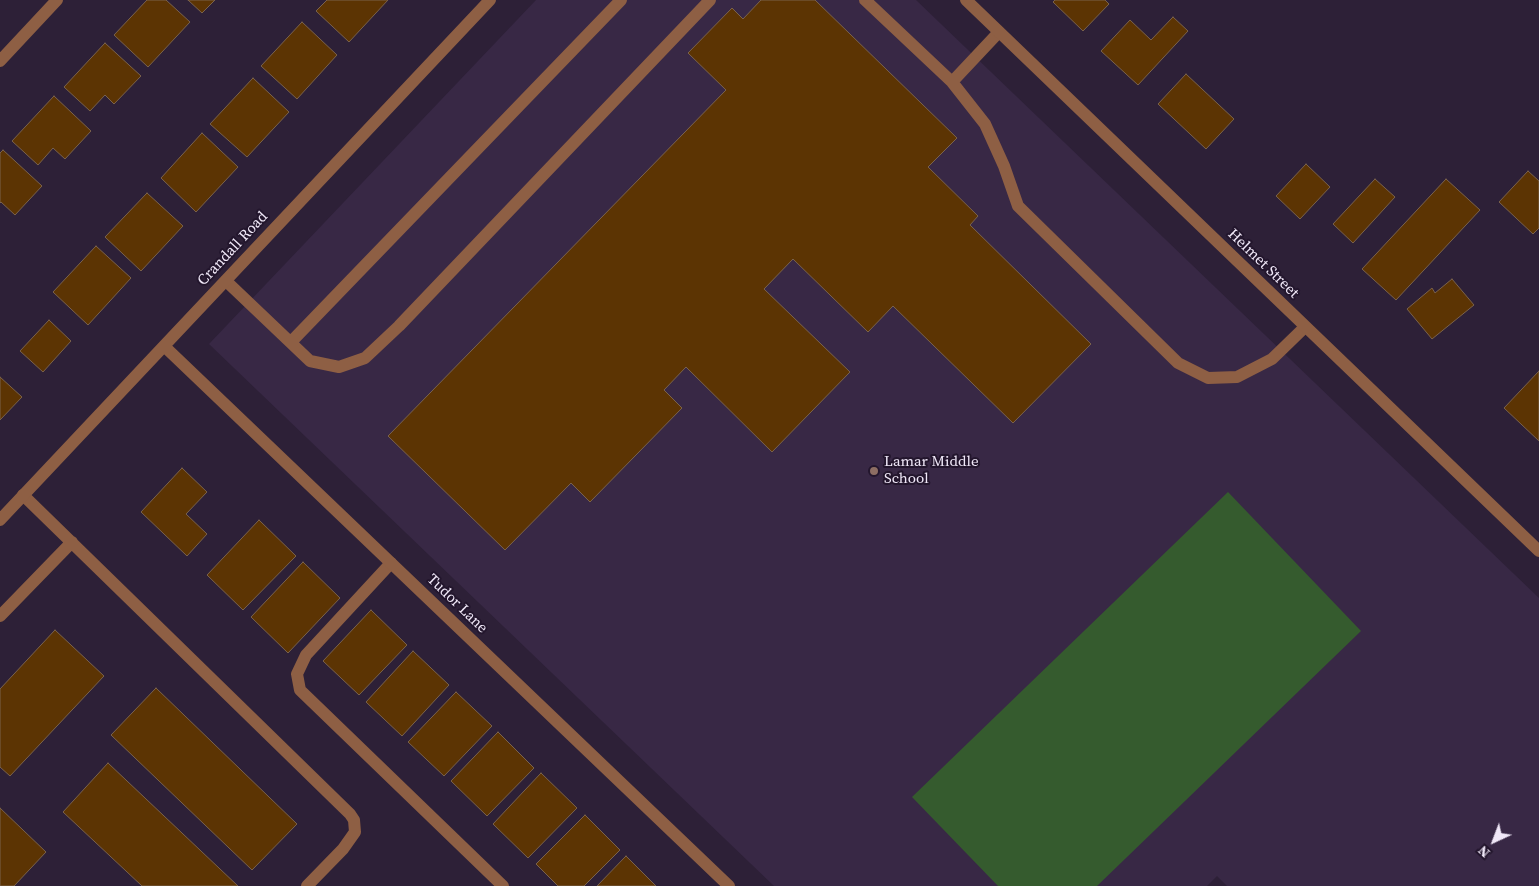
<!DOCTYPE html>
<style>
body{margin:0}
#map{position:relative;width:1539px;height:886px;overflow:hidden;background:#2d2037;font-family:"Source Serif 4",serif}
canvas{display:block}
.north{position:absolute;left:1469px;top:816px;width:50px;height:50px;-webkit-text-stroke:4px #23162d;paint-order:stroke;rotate:223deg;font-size:14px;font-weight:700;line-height:20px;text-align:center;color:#f0e8f8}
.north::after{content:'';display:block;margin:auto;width:18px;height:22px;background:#f0e8f8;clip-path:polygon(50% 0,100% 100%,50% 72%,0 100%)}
</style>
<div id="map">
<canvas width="1539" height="886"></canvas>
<div class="north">N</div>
</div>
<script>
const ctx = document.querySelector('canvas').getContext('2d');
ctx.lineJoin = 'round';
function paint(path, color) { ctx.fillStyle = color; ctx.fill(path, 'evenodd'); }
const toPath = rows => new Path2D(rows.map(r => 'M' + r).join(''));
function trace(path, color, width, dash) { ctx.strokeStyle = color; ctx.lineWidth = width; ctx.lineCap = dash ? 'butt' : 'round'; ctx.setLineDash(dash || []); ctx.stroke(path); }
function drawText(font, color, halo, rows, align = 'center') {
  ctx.font = font + ' "Source Serif 4",serif'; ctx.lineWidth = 4; ctx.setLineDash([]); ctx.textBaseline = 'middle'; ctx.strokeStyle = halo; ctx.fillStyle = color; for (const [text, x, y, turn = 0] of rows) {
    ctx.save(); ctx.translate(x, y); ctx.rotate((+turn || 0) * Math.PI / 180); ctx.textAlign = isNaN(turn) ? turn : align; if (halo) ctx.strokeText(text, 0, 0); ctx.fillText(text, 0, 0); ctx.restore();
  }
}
paint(toPath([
 [536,0,916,0,1539,598,1539,886,1227,886,1217,876,1207,886,774,886,209,344]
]), '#382845');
paint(toPath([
 [1228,492,1361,631,1097,886,998,886,912,797]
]), '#355b2e');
const building = toPath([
 [147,0,166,0,190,22,148,67,114,35,147,0],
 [188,0,215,0,202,13,188,0],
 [327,0,388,0,349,42,316,11,327,0],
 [761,0,815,0,957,138,928,167,978,216,970,225,1091,344,1013,423,893,306,868,332,793,259,764,289,850,372,772,452,686,367,664,390,682,408,590,502,571,483,505,550,388,436,726,90,688,53,732,8,743,19,761,0],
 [1055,0,1105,0,1109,4,1083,31,1053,2,1055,0],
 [1173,17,1188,31,1138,85,1101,51,1130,20,1151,40,1173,17],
 [302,22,337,55,297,99,261,66,302,22],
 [105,43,141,76,114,104,105,95,90,111,64,87,105,43],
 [1186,74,1234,119,1206,149,1158,104,1186,74],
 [253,78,289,112,247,157,210,124,253,78],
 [54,96,91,131,65,159,53,148,38,165,12,141,54,96],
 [202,133,238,167,196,212,161,178,202,133],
 [3,150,42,186,15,215,1,202,0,203,0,153,3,150],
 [1306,164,1330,187,1300,219,1276,196,1306,164],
 [1528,171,1539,181,1539,228,1533,234,1499,202,1528,171],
 [1375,179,1395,197,1353,243,1333,224,1375,179],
 [1446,179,1480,210,1396,300,1362,269,1446,179],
 [147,193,183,226,141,271,105,237,147,193],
 [96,246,131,278,88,325,53,292,96,246],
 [1452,279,1474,305,1432,339,1407,309,1432,288,1435,293,1452,279],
 [49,320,71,341,43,372,20,351,49,320],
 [1539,371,1539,441,1504,408,1539,371],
 [0,377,22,397,0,420,0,377],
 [182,468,207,492,186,514,207,534,187,556,141,512,182,468],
 [259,520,296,556,243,610,207,575,259,520],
 [303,562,340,598,288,653,251,617,303,562],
 [371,610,407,645,359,695,323,661,371,610],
 [55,630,104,676,10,776,0,767,0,689,55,630],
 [413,651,449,685,402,736,366,702,413,651],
 [156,688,297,824,252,870,111,735,156,688],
 [456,692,492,726,444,776,408,742,456,692],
 [498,732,534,768,487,816,451,781,498,732],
 [108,763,238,886,142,886,63,812,108,763],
 [541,773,577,808,528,858,493,824,541,773],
 [0,808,46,852,14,886,0,886,0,808],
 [585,815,620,850,584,886,558,886,536,864,585,815],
 [626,856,656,886,597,886,626,856]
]);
paint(building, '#5c3403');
trace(building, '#7a624c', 1);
trace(toPath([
 [865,0,952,82,985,124,1004,166,1018,206,1178,363,1208,378,1237,377,1272,359,1305,327],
 [952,82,999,32],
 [226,281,310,361,339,367,365,358,399,326,710,0],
 [291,342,621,0],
 [23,495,350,814,354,820,355,832,343,849,307,886],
 [391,563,306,655,297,674,300,690,503,886],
 [0,616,72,542]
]), '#8e5f44', 12);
trace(toPath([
 [966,0,1539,551],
 [0,61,57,0],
 [164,346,729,886],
 [0,520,490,0]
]), '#8e5f44', 12);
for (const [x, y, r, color] of [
 [874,471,5,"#8d6e63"]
]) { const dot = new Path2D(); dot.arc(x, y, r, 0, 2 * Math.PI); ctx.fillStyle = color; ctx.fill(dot); trace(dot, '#23162d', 2); }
drawText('15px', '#f0e8f8', '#23162d', [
 ["Crandall Road",233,249,-47],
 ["Helmet Street",1263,264,44],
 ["Tudor Lane",457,604,44]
]);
drawText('15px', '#f0e8f8', '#23162d', [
 ["Lamar Middle",884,462],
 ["School",884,479]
], 'left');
</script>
